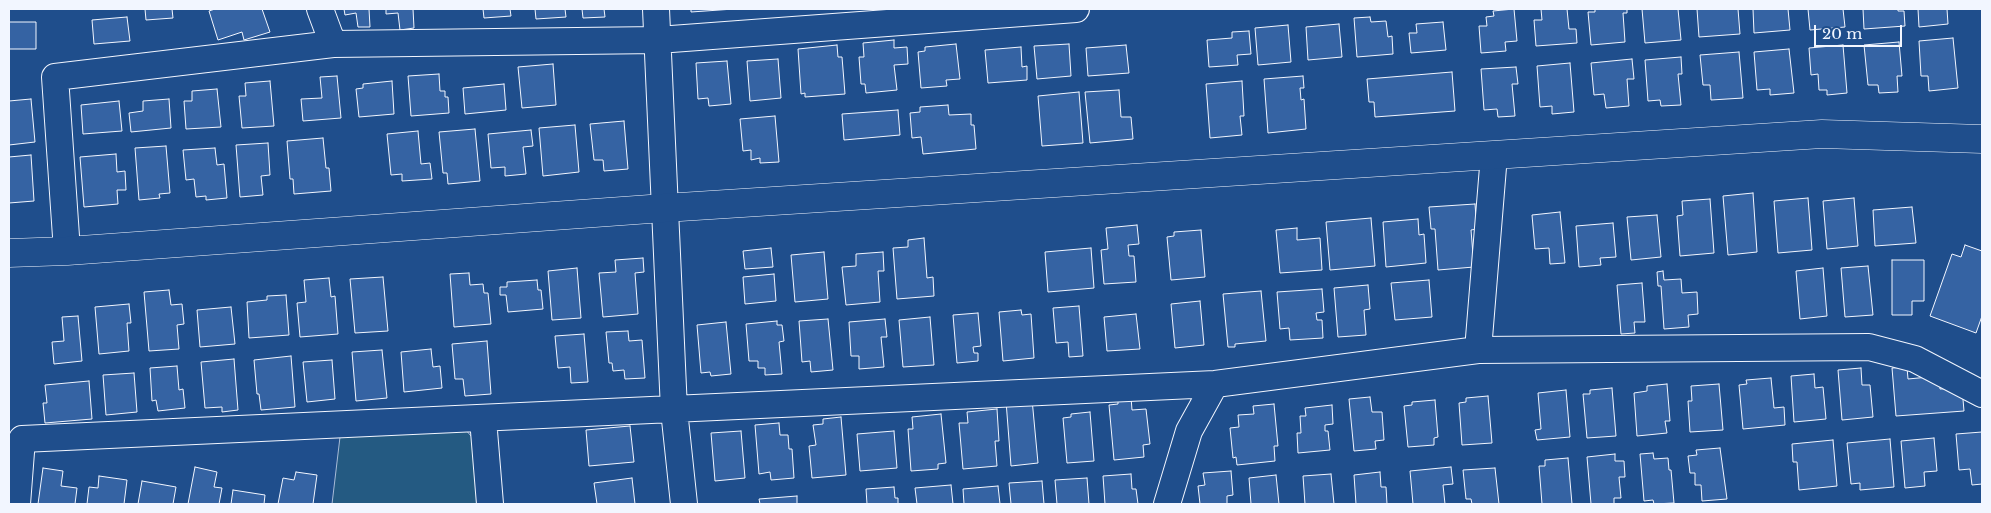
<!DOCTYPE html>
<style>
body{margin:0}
#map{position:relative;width:1991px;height:513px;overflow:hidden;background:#1f4e8c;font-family:"Libre Baskerville",serif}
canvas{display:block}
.frame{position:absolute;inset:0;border:10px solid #f2f6ff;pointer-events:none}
.scale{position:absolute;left:1814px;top:25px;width:88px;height:22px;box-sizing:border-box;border:2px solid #f2f6ff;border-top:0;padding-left:6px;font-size:15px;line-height:18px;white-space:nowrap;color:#f2f6ff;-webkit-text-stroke:4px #1f4e8c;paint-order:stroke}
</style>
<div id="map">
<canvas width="1991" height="513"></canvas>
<div class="frame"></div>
<div class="scale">20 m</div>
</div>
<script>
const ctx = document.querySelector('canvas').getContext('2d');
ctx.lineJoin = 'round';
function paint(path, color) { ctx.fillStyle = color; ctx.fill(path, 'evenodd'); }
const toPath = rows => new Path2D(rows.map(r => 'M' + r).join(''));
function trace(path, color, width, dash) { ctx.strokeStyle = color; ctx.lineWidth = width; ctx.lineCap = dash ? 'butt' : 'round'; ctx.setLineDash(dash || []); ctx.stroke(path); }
const green = toPath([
 [464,428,479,445,483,504,332,504,340,437,464,428]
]);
paint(green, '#245a82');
trace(green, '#a8bbd7', 1);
const building = toPath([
 [145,9,172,9,173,18,146,20,145,9],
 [215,9,262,9,270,32,244,40,242,32,218,40,209,11,215,9],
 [344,9,369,9,370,27,358,27,356,13,345,15,344,9],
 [386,9,413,9,414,28,400,30,398,13,386,14,386,9],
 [483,9,510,9,511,16,484,18,483,9],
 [535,9,565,9,566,17,536,19,535,9],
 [582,9,604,9,605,17,583,18,582,9],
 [691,9,734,9,691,12,691,9],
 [1514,9,1517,41,1505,42,1506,51,1481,53,1479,26,1487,26,1486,17,1494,16,1493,11,1514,9],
 [1541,9,1567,9,1569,29,1576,29,1577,43,1536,46,1534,20,1542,20,1541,9],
 [1595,9,1627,9,1627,13,1623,13,1625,42,1591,45,1588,12,1595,12,1595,9],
 [1642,9,1678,9,1681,40,1645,43,1642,9],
 [1697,9,1738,9,1740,34,1699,37,1697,9],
 [1753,9,1788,9,1790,30,1754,33,1753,9],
 [1808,9,1843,9,1845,27,1810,30,1808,9],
 [1863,9,1898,9,1898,11,1904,11,1905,26,1864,29,1863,9],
 [1918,9,1947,9,1948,24,1919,27,1918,9],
 [127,17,130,41,94,44,92,20,127,17],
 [1370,17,1371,22,1386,21,1388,37,1392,36,1393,54,1357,57,1354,18,1370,17],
 [9,22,36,22,36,49,9,49,9,22],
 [1443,22,1446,50,1411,53,1409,33,1417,33,1416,24,1443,22],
 [1339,24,1342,57,1308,60,1306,27,1339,24],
 [1288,25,1291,62,1258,65,1255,28,1288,25],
 [1249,31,1251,54,1237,55,1238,65,1209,67,1207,40,1232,38,1232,32,1249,31],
 [1953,38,1958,88,1929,91,1928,76,1921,76,1919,41,1953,38],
 [894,40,894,48,907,47,908,64,894,65,897,90,866,93,865,84,861,84,859,57,864,57,863,43,894,40],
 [1899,42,1902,76,1897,76,1898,92,1879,93,1878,85,1868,85,1864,45,1899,42],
 [956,44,960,79,946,80,947,86,921,88,918,52,925,51,925,47,956,44],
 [1069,44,1071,76,1037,79,1034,46,1069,44],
 [837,45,838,57,842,57,845,94,805,97,805,93,801,94,798,49,837,45],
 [1126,45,1129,73,1088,76,1086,48,1126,45],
 [1843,45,1847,93,1827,95,1827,90,1819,90,1818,74,1811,75,1809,48,1843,45],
 [1021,47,1022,67,1027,66,1027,80,988,83,985,50,1021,47],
 [1789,49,1794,93,1770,95,1770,89,1757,90,1754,52,1789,49],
 [1739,52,1743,98,1711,100,1710,85,1703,85,1700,55,1739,52],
 [1681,57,1682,74,1678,74,1681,105,1661,106,1660,100,1648,101,1645,60,1681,57],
 [778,59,781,98,750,101,747,61,778,59],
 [1632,59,1634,79,1627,79,1629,106,1606,108,1604,94,1594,95,1591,63,1632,59],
 [727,61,731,104,709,106,708,98,698,99,696,63,727,61],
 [1570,63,1574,112,1552,114,1552,106,1540,107,1537,66,1570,63],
 [553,64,556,105,522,108,518,67,553,64],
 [1516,67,1518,84,1512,84,1515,116,1498,117,1497,109,1484,110,1481,69,1516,67],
 [1452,72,1455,111,1375,117,1374,102,1369,102,1367,79,1452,72],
 [439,74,440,91,445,91,445,97,448,97,449,113,411,116,408,76,439,74],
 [337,76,341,118,303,121,301,99,322,98,320,77,337,76],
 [1303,76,1304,88,1300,88,1301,100,1304,99,1306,129,1268,133,1264,79,1303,76],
 [270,81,274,126,242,128,239,96,246,96,245,83,270,81],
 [392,81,394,114,359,117,356,89,363,88,363,84,392,81],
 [1242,81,1244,116,1240,116,1242,135,1210,138,1206,84,1242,81],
 [504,84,506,110,465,114,463,88,504,84],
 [217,89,221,127,186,129,184,101,192,101,192,91,217,89],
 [1119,90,1121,117,1131,117,1133,139,1090,143,1085,92,1119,90],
 [1079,92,1083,143,1042,146,1038,96,1079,92],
 [31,99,35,142,9,145,9,101,31,99],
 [169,99,171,128,131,132,129,113,143,111,143,101,169,99],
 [119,101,122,131,83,134,81,105,119,101],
 [948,105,949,115,971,114,971,125,974,125,976,149,923,154,921,137,912,138,910,113,920,112,920,107,948,105],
 [898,110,900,135,844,140,842,114,898,110],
 [775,116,779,162,760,163,760,158,751,160,751,150,743,151,740,119,775,116],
 [624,121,628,169,604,171,603,160,594,160,590,124,624,121],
 [575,125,579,172,543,176,539,128,575,125],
 [475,129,480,181,448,184,447,173,443,173,439,132,475,129],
 [531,130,533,146,523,147,526,174,505,176,505,167,491,168,488,134,531,130],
 [418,131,421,164,430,163,432,179,402,181,402,174,391,175,387,134,418,131],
 [323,138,326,168,329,168,331,191,294,194,293,179,290,179,287,141,323,138],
 [268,143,270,175,261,176,263,195,240,197,236,145,268,143],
 [166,146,170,193,159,194,160,198,139,200,135,148,166,146],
 [215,148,217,165,224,164,227,198,206,200,206,196,196,197,194,179,186,180,183,150,215,148],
 [116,154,117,172,125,171,126,190,117,190,118,204,84,207,80,157,116,154],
 [31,155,34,201,9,203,9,157,31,155],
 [1753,193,1757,252,1728,255,1723,196,1753,193],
 [1808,198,1812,250,1778,253,1774,201,1808,198],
 [1854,198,1858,246,1827,249,1823,201,1854,198],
 [1710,199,1714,253,1680,256,1677,216,1683,215,1682,201,1710,199],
 [1475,204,1477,229,1471,230,1474,267,1438,270,1435,229,1431,229,1429,207,1475,204],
 [1912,207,1916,243,1875,246,1873,210,1912,207],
 [1560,212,1565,263,1550,264,1549,248,1535,249,1532,215,1560,212],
 [1657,215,1661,257,1631,260,1627,217,1657,215],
 [1371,218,1375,266,1330,270,1326,222,1371,218],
 [1418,219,1419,235,1424,234,1426,263,1386,267,1383,222,1418,219],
 [1613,223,1616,257,1600,258,1601,265,1579,267,1576,226,1613,223],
 [1137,225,1139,244,1128,245,1129,256,1134,256,1136,282,1104,284,1101,250,1108,249,1106,228,1137,225],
 [1297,228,1297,240,1320,238,1322,270,1280,273,1276,230,1297,228],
 [1201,230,1205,277,1171,280,1167,237,1174,236,1174,232,1201,230],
 [924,238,927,278,933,277,934,296,897,299,893,248,908,247,908,240,924,238],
 [1965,245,1982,251,1982,316,1976,333,1930,316,1952,254,1961,257,1965,245],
 [771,248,773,267,745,269,743,251,771,248],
 [1091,248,1094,288,1048,292,1045,252,1091,248],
 [824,252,828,299,795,302,791,255,824,252],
 [883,252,884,271,878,271,880,302,846,305,842,267,856,266,856,254,883,252],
 [643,258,644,272,635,273,638,314,603,317,599,273,616,272,615,260,643,258],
 [1892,260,1924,260,1924,301,1912,301,1912,315,1892,315,1892,260],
 [1868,266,1873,315,1845,317,1841,268,1868,266],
 [577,268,581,318,552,320,548,271,577,268],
 [1823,268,1827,316,1800,319,1796,271,1823,268],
 [1663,271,1664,280,1681,279,1682,293,1697,292,1698,314,1688,315,1689,327,1664,329,1661,286,1658,286,1657,272,1663,271],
 [469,273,470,285,483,284,484,293,488,293,491,324,454,327,450,274,469,273],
 [774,274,776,301,745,304,743,277,774,274],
 [383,277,388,331,355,333,350,279,383,277],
 [329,278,331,297,335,296,338,334,300,337,297,303,306,302,304,280,329,278],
 [537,280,538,290,541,290,543,309,508,312,506,295,500,295,500,287,507,287,507,282,537,280],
 [1429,280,1432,317,1395,320,1391,283,1429,280],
 [1642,283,1645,322,1634,322,1635,333,1621,334,1617,285,1642,283],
 [1368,285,1370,309,1364,310,1366,335,1338,337,1334,288,1368,285],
 [1322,289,1324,312,1316,313,1317,320,1322,320,1323,338,1290,340,1289,328,1280,329,1277,292,1322,289],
 [169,290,171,305,182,304,184,324,177,325,179,349,149,351,144,292,169,290],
 [1261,291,1266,341,1235,344,1235,347,1228,347,1223,294,1261,291],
 [286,295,289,335,249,338,247,302,267,300,267,296,286,295],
 [1200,301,1204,345,1175,348,1171,304,1200,301],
 [129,304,131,323,127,323,129,351,99,354,95,307,129,304],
 [1079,306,1083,356,1069,357,1068,342,1056,343,1053,308,1079,306],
 [231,307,235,344,200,347,197,310,231,307],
 [1021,310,1022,315,1031,314,1034,358,1003,361,999,312,1021,310],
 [978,313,981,346,973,347,974,353,978,353,978,361,957,363,953,315,978,313],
 [1136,314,1140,349,1107,351,1104,317,1136,314],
 [78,316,82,361,54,364,52,342,64,341,62,317,78,316],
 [930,317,934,365,903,367,899,320,930,317],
 [828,319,833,370,811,372,810,361,802,362,799,321,828,319],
 [885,319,887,337,881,337,884,367,859,369,859,356,851,356,849,322,885,319],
 [777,321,777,325,782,325,784,341,779,342,782,374,765,375,765,368,758,368,758,361,749,361,746,324,777,321],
 [726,322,731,374,711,376,710,372,701,373,697,325,726,322],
 [628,331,629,341,642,340,645,378,625,379,624,370,613,371,612,363,609,363,606,332,628,331],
 [584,334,588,382,571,383,570,367,558,368,555,336,584,334],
 [487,341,491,394,465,396,463,379,455,379,452,344,487,341],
 [431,349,433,367,440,366,442,388,404,392,401,352,431,349],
 [382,350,387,398,356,401,352,352,382,350],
 [291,356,295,407,261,410,259,394,257,394,254,360,291,356],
 [234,359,238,410,222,412,222,407,205,408,201,362,234,359],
 [332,360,335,399,307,402,303,362,332,360],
 [177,366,179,390,183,389,185,408,158,411,156,400,152,401,150,368,177,366],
 [1907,367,1908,379,1939,376,1940,389,1962,388,1964,411,1896,416,1892,368,1907,367],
 [1861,368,1862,385,1870,385,1873,417,1842,420,1838,370,1861,368],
 [134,373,137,412,106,415,103,375,134,373],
 [1814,374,1815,388,1823,387,1826,419,1794,422,1791,376,1814,374],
 [1771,378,1774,408,1784,407,1785,425,1743,429,1739,385,1747,384,1746,380,1771,378],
 [89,381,92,419,45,423,43,403,47,403,45,385,89,381],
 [1667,384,1670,421,1665,421,1667,433,1637,436,1634,393,1647,391,1647,386,1667,384],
 [1719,384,1723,430,1690,432,1688,401,1692,401,1691,386,1719,384],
 [1612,388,1616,436,1587,438,1583,394,1590,394,1590,390,1612,388],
 [1566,390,1570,437,1537,440,1535,430,1541,429,1538,393,1566,390],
 [1488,396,1492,443,1462,445,1459,403,1466,402,1466,398,1488,396],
 [1131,397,1132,410,1146,409,1150,444,1143,445,1144,457,1114,460,1109,405,1118,404,1118,398,1131,397],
 [1370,397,1372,412,1382,412,1384,440,1375,441,1376,449,1354,451,1349,399,1370,397],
 [1032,399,1038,463,1011,466,1006,401,1032,399],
 [1435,400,1438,437,1434,438,1434,445,1408,447,1404,406,1412,405,1412,402,1435,400],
 [1274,404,1278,446,1274,446,1275,461,1237,465,1236,457,1233,458,1230,428,1239,427,1238,415,1254,414,1253,406,1274,404],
 [1332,405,1333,424,1325,425,1325,431,1328,431,1330,450,1298,453,1297,433,1301,433,1300,416,1306,416,1305,408,1332,405],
 [997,409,999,441,995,441,997,466,963,469,959,423,968,423,967,412,997,409],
 [1090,412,1094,461,1067,463,1063,418,1071,417,1071,414,1090,412],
 [941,414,946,463,938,464,938,469,911,471,908,429,913,429,912,417,941,414],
 [841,417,846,475,812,478,809,446,816,445,813,425,823,424,823,419,841,417],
 [779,423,780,435,788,435,789,449,792,449,794,478,771,480,770,472,759,474,755,425,779,423],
 [630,426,634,462,589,466,586,430,630,426],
 [741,431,745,478,715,481,711,433,741,431],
 [894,431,897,468,860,471,857,434,894,431],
 [1982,432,1982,484,1972,485,1970,469,1959,470,1956,434,1982,432],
 [1934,438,1937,471,1924,472,1925,486,1905,488,1901,441,1934,438],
 [1890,439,1894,487,1860,490,1860,483,1851,484,1847,443,1890,439],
 [1833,440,1837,486,1799,490,1797,462,1793,462,1792,444,1833,440],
 [1720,448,1727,499,1702,501,1701,485,1695,485,1695,473,1690,473,1688,456,1697,455,1696,450,1720,448],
 [1653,453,1654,459,1668,458,1669,470,1671,470,1674,503,1654,504,1653,500,1644,501,1640,454,1653,453],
 [1615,454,1615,461,1624,461,1625,477,1619,477,1621,498,1614,498,1614,504,1591,504,1587,457,1615,454],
 [1568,458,1572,504,1542,504,1539,466,1545,466,1545,460,1568,458],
 [195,467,217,472,214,487,222,488,219,504,188,504,195,467],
 [1451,467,1453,484,1443,485,1445,504,1413,504,1410,471,1451,467],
 [43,468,63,471,61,486,77,488,75,504,38,504,43,468],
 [1495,468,1499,504,1472,504,1471,499,1466,499,1463,470,1495,468],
 [1231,471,1233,495,1227,496,1227,504,1200,504,1198,486,1205,485,1203,473,1231,471],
 [296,472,317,475,313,504,278,504,283,478,294,480,296,472],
 [1380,472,1381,487,1386,487,1387,504,1356,504,1354,475,1380,472],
 [1131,474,1132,489,1136,489,1138,504,1105,504,1103,476,1131,474],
 [1331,474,1334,504,1305,504,1303,476,1331,474],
 [1276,475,1279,504,1251,504,1249,478,1276,475],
 [99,476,127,480,124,504,87,504,89,487,98,488,99,476],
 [632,478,635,504,597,504,594,483,632,478],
 [1087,478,1089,504,1057,504,1055,480,1087,478],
 [142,481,176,487,173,504,138,504,142,481],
 [1042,481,1044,504,1011,504,1009,483,1042,481],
 [951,485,953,504,917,504,915,488,951,485],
 [998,486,1000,504,964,504,963,489,998,486],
 [894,487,895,498,898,498,898,504,867,504,866,489,894,487],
 [233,490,265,495,264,504,231,504,233,490],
 [797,496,797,504,760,504,759,499,797,496]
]);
paint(building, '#3563a3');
trace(building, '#f2f6ff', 1);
const minor = toPath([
 [320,9,333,44],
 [656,9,674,410,684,504],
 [67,251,55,77,333,44,658,40,1076,9],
 [1478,350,1494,155],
 [483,419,490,504],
 [17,504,22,439,1215,384,1478,350,1869,347,1915,359,1982,394],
 [1167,504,1189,431,1215,384]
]);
const tertiary = toPath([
 [9,253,67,251,664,208,1822,134,1982,139]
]);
trace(minor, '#f2f6ff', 28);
trace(tertiary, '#f2f6ff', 29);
trace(minor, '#1f4e8c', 26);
trace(tertiary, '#1f4e8c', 28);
</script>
